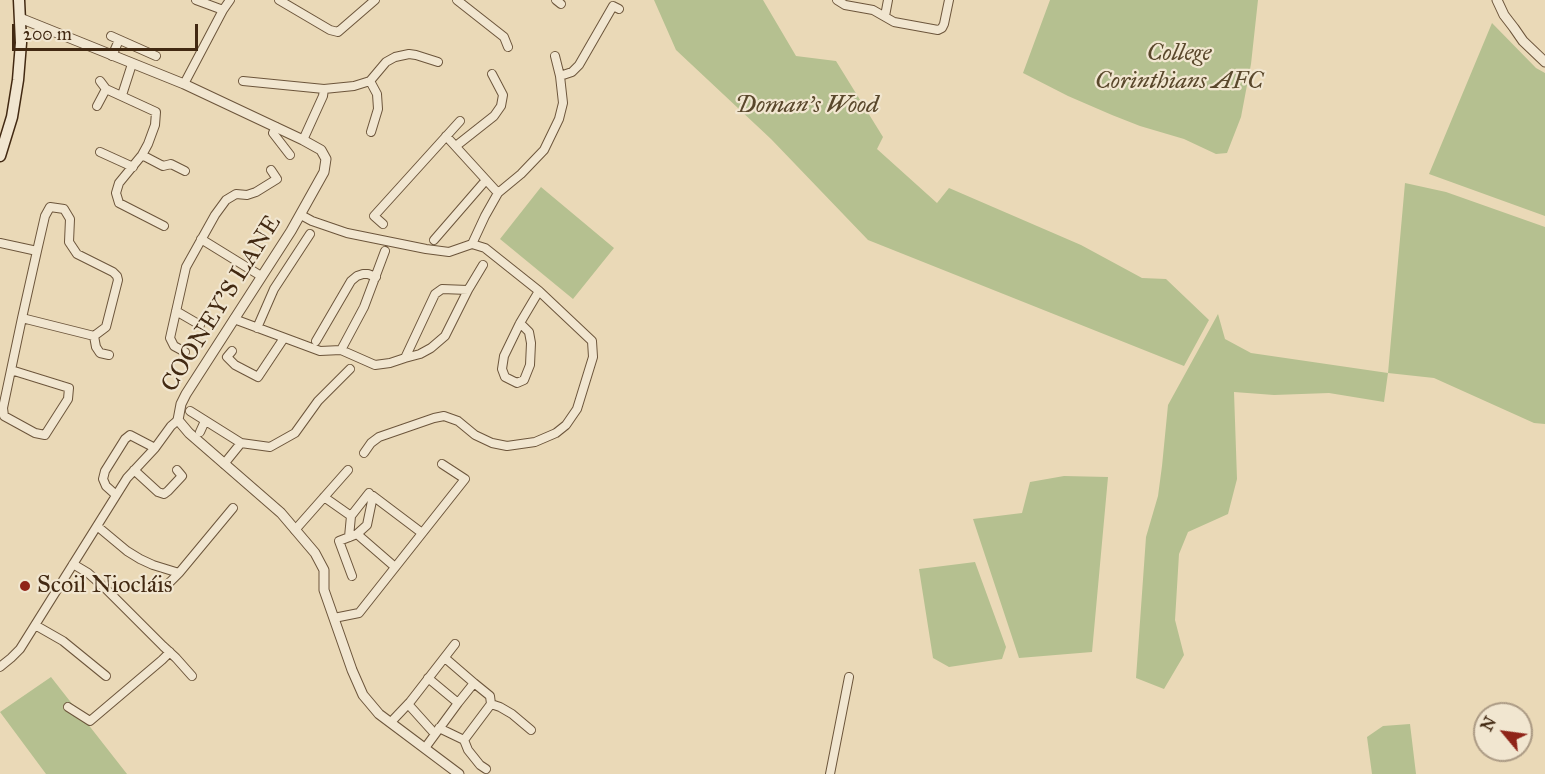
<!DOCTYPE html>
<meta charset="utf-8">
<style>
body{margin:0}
#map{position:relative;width:1545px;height:774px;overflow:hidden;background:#ead9b7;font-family:"IM FELL Great Primer",serif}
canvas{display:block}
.north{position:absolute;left:1473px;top:702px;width:60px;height:60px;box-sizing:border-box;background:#f1e6d0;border:2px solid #ab9a84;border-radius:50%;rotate:299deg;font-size:16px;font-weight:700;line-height:24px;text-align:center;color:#422912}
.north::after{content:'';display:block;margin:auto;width:21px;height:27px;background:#8f2418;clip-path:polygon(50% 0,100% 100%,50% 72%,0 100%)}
.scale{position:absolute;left:12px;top:24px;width:186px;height:27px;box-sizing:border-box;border:3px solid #422912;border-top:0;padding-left:8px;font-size:18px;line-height:21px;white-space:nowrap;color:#422912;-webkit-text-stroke:4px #f1e6d0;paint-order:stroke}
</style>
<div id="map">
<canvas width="1545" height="774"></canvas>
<div class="north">N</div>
<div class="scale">200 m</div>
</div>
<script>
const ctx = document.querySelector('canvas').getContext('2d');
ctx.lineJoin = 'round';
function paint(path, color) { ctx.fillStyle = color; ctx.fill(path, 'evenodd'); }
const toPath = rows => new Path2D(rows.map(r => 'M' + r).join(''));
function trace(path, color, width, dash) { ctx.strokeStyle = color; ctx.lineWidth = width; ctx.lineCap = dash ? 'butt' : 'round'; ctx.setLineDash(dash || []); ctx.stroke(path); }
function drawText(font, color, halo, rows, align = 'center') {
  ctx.font = font + ' "IM FELL Great Primer",serif'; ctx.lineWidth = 4.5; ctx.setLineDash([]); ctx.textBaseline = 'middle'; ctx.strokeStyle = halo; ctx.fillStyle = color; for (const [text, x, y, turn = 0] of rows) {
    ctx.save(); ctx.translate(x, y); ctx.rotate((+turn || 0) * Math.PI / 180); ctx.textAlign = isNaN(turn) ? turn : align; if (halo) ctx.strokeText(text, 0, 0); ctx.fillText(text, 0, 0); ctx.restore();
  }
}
paint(toPath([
 [654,0,763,0,796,56,836,61,883,137,877,149,937,203,949,188,1081,245,1142,278,1166,279,1209,320,1184,366,868,240,771,139,676,50],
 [1050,0,1258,0,1251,64,1241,117,1227,153,1216,154,1184,139,1140,126,1112,115,1068,96,1023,73],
 [1492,23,1536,68,1545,73,1545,216,1429,174],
 [1405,183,1446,192,1545,227,1545,424,1534,423,1434,378,1388,373,1384,402,1329,393,1274,395,1234,392,1237,479,1228,514,1188,532,1179,554,1175,620,1184,655,1164,689,1136,678,1146,537,1158,496,1162,466,1168,405,1218,314,1225,339,1251,353,1388,373],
 [541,187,614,248,573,299,500,239],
 [1064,476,1108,477,1092,652,1019,658,973,519,1022,513,1030,482],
 [975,562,1006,647,1002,659,949,667,933,658,919,569],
 [51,677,127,774,46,774,0,712],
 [1410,724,1416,774,1372,774,1367,737,1383,726]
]), '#b5c090');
const minor = toPath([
 [196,0,223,10],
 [279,0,330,30,338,32,375,0],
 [457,0,504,37,508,47],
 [556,0,561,4],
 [837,0,845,5,873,10,894,22,938,30,942,28,944,24,949,0],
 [885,16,888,0],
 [111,36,156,56],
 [112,56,119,40],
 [560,76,572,72,579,65,613,6,619,9],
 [100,81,106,89,156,112,155,125,148,144,142,155,119,183,116,193,119,203,164,226],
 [243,81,324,89,323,96,303,140],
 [370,81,386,62,395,57,409,54,416,55,438,62],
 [184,84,223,10,230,0],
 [324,89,354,86,370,81,377,94,378,109,371,132],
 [122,95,132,64],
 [97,106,106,89],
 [276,127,273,133,290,155],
 [446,136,498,193,485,216,472,244],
 [456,146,494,116,501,106,503,95,492,74],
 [100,152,133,167],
 [142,155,163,166,171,164,185,171],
 [498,193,521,174,544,150,559,119,563,103,560,76,555,56],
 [301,215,312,221,347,233,426,249,449,252,472,244],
 [383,224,374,216,460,121],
 [201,239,261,276],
 [434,240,486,180],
 [0,243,37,251],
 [176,311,200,325],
 [234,319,320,351,341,350,375,365,390,363,405,358,435,294,442,289,468,290,483,265],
 [520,323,529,332,531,343,530,365,524,380,517,383,505,377,502,369,504,356,520,323,539,291],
 [257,328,274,289,310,234],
 [94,336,96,347,100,353,109,355],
 [316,341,351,281,357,276,363,274,368,274,376,277],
 [341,350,364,307,385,251],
 [232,351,227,357,235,365,258,377,284,338],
 [185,352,174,346,170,338,186,267,215,215,226,200,236,194,247,195,256,192,277,179,271,170],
 [405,358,420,354,431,348,445,336,468,290],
 [11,370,69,388,68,399,45,435,35,433,4,416,3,408,11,370,22,318,37,251,45,216,50,207,64,209,70,219,69,242,77,254,113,272,117,276,118,280,106,327,94,336,22,318],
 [190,411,241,443,270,447,295,433,318,401,350,369],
 [200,432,205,421],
 [364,453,371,443,379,437,434,418,444,416,458,421,475,435,492,443,507,446,535,442,556,433,566,425,577,409,593,357,592,341,539,291,485,248,472,244],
 [224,464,241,443],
 [134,470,158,492,164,494,168,491,182,476,177,470],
 [116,495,106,486,103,479,105,471,125,439,130,435,155,448],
 [324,497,351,516,349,537],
 [351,516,369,493],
 [97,526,127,551,140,559,153,565,179,573,233,508],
 [295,530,348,470],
 [357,534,395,567],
 [73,564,88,573,106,589,163,646,176,658,192,676],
 [352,576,339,541,357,534,367,525,373,496,422,533],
 [165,587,179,573],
 [334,618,359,613,465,479,442,464],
 [35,625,63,641,106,676],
 [0,667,11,658,20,649,127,478,155,448,171,426,178,420],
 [428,678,458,703,474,683,445,658],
 [408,704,435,734],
 [491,704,500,707,512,714,531,730],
 [68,707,90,721,162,660,170,652],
 [391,722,410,702,455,644],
 [439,728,464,740,491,704,490,696,474,683],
 [464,740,468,750,480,765,486,769],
 [425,748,458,703],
 [830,774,849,677]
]);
const tertiary = toPath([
 [1497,0,1504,15,1514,28,1523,41,1545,62],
 [20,18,184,84,303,140,321,150,326,159,324,172,291,231,186,394,181,404,178,420,189,433,281,513,315,553,324,570,324,590,352,670,363,695,379,714,459,774]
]);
const secondary = toPath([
 [0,156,12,117,18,80,21,43,19,0]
]);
trace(minor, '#6c553b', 10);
trace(tertiary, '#6c553b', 11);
trace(secondary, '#422912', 13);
trace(minor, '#f1e6d0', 8);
trace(tertiary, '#f1e6d0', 9);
trace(secondary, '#f1e6d0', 10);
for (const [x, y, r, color] of [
 [25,586,6,"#8f2418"]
]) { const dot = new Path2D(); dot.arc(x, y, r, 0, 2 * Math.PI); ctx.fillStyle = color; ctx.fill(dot); trace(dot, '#f1e6d0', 2); }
drawText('italic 24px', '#59472b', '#f1e6d0', [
 ["College",1179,54],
 ["Corinthians AFC",1179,82],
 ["Doman's Wood",807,106]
]);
drawText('24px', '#422912', '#f1e6d0', [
 ["COONEY'S LANE",222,304,-58]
]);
drawText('24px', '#422912', '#f1e6d0', [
 ["Scoil Niocláis",37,586]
], 'left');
</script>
